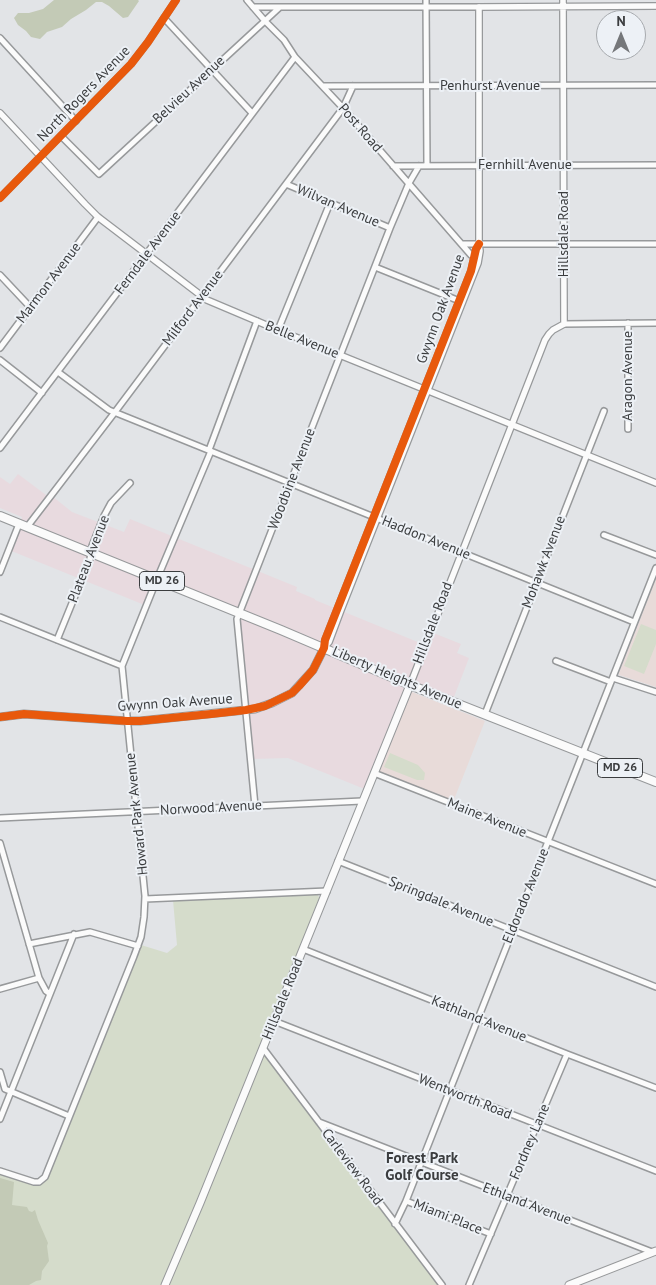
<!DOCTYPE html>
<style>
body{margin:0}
#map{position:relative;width:656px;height:1285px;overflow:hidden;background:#e2e4e7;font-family:"PT Sans",sans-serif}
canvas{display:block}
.north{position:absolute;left:596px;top:10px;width:50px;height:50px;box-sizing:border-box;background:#edf1f6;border:1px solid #a6a9ad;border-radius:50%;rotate:0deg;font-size:14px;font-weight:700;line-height:20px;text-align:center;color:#3b3d3f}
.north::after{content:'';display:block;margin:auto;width:18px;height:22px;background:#75777a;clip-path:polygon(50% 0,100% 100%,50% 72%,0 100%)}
</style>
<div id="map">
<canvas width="656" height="1285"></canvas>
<div class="north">N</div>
</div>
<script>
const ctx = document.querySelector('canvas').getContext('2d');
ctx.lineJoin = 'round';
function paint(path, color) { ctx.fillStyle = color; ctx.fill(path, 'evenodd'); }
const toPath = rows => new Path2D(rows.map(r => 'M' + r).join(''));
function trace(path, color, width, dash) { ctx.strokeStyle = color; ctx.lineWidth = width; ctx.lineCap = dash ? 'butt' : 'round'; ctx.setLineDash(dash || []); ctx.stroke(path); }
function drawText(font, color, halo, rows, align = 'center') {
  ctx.font = font + ' "PT Sans",sans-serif'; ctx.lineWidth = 4; ctx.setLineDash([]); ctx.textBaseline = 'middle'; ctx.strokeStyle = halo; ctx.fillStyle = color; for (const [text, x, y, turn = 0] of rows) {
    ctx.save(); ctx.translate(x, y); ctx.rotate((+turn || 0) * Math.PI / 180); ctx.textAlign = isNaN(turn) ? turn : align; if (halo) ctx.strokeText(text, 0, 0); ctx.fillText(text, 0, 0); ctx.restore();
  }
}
paint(toPath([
 [18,474,50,498,52,496,72,512,124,532,130,519,297,587,296,591,315,599,315,600,425,645,431,632,461,644,457,653,469,658,452,702,412,687,367,790,288,758,251,759,239,612,158,580,147,606,9,550,22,517,0,508,0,477,10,484]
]), '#e8dadf');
paint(toPath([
 [656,579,656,687,619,675,619,673],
 [412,692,485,721,453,802,379,772,378,770,410,693]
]), '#e8dbd9');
paint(toPath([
 [641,624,656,630,656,644,644,674,624,666],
 [390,753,418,765,425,773,424,780,417,780,384,767],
 [317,894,319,897,319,899,260,1047,438,1285,0,1285,0,1174,33,1185,42,1184,46,1180,141,945,167,953,177,945,173,900]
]), '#d5dccb');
paint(toPath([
 [54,0,138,0,139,1,128,17,123,18,109,6,102,2,96,2,86,10,71,19,62,27,47,32,40,39,31,37,26,31,18,25,14,18,18,13,29,13,43,9],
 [0,1178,14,1182,12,1205,27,1207,29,1211,32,1212,35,1210,38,1220,48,1243,47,1246,49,1261,42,1271,41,1280,36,1281,29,1285,0,1285]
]), '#c3cab6');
const minor = toPath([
 [247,0,265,21,284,40,295,57,343,108,471,255,475,255],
 [426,0,427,166],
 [253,7,280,7],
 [164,18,252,113],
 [0,38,76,121],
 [323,86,656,85],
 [61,136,99,174,280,7,479,7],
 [393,166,656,165],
 [286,184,390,228],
 [462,244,656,244],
 [375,267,462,302],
 [0,275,31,308],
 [628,323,628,429],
 [564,324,656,323],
 [278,330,330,203],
 [0,348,98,217],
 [0,360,42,393],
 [58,372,109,410,634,622],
 [0,448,295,57],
 [209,450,257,321],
 [27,527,115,412,343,108,353,86],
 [604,535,656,555],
 [0,572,19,524],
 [0,617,122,666],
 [57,640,90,559,92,546,104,516,111,503,130,483],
 [556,661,611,682],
 [613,678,656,692],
 [485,714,604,411],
 [374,773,656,884],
 [255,806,237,619,390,228,409,183,419,166],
 [0,818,362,801],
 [0,843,39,978,46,991,50,994],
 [338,861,656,987],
 [145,899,327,891],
 [29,944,90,932,138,946],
 [303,949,567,1054,656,1088],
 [0,989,39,978],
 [274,1021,656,1171],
 [263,1048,442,1285],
 [0,1072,5,1089,69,1116],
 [0,1119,74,934],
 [319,1122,652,1252],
 [0,1171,34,1182,39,1182,45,1177,134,956,141,937,144,917,145,896,122,666,157,579,211,451],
 [406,1201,491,1234],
 [395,1224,406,1201,656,568],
 [469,1285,567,1054]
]);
const tertiary = toPath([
 [0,113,85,204,98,217,207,300,278,330,656,483],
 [0,198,131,64,148,42,176,0],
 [324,646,325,640,471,271,476,249,479,244],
 [324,648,329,642,341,610,478,263,480,251,479,244,479,7,656,6],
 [410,685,545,340,549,334,553,330,564,324,563,0]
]);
const secondary = toPath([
 [0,717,24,714,127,721,140,721,255,709,272,703,292,693,313,670,324,648],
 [165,1285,200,1203,410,685],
 [569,1285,656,1251]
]);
const primary = toPath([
 [0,516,281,630,410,685,656,782]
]);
trace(minor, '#97999b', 8);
trace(tertiary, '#97999b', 8);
trace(secondary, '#97999b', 9);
trace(primary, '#97999b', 10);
trace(minor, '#fbfbfb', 5);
trace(tertiary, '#fbfbfb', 5.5);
trace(secondary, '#fbfbfb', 7);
trace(primary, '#fbfbfb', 8);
trace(toPath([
 [0,198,131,64,148,42,176,0],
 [0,717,24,714,127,721,140,721,211,714,246,710,265,706,292,693,299,686,313,670,324,648,325,640,471,271,476,249,479,244]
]), '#e8590c', 8);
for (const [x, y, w] of [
 [162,581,45],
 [620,768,45]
]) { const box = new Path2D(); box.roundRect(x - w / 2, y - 9.5, w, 19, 4); ctx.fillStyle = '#edf1f6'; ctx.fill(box); trace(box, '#3b3d3f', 1); }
drawText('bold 12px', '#3b3d3f', null, [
 ["MD 26",162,581],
 ["MD 26",620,768]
]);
drawText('14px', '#3b3d3f', '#edf1f6', [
 ["Penhurst Avenue",490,86],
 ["Belvieu Avenue",189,90,-43],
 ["North Rogers Avenue",84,94,-46],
 ["Post Road",360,128,49],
 ["Fernhill Avenue",525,165],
 ["Wilvan Avenue",338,206,23],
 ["Hillsdale Road",564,234,-90],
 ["Ferndale Avenue",148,253,-53],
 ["Marmon Avenue",49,283,-53],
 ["Milford Avenue",193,308,-53],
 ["Gwynn Oak Avenue",441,309,-70],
 ["Belle Avenue",302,340,22],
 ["Aragon Avenue",628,376,-90],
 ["Woodbine Avenue",292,479,-69],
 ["Haddon Avenue",426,538,22],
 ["Plateau Avenue",89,559,-69],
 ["Mohawk Avenue",544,562,-69],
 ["Hillsdale Road",433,623,-69],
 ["Liberty Heights Avenue",397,678,23],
 ["Gwynn Oak Avenue",175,703,-4],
 ["Norwood Avenue",211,808,-3],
 ["Howard Park Avenue",137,814,-96],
 ["Maine Avenue",487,818,22],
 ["Eldorado Avenue",526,896,-68],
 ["Springdale Avenue",441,902,22],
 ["Hillsdale Road",283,999,-68],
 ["Kathland Avenue",479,1019,22],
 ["Wentworth Road",465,1097,22],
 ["Fordney Lane",530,1142,-67],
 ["Carleview Road",352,1167,53],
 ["Ethland Avenue",527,1204,21],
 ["Miami Place",448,1217,22]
]);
drawText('bold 15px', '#3b3d3f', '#edf1f6', [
 ["Forest Park",422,1159],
 ["Golf Course",422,1176]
]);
</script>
